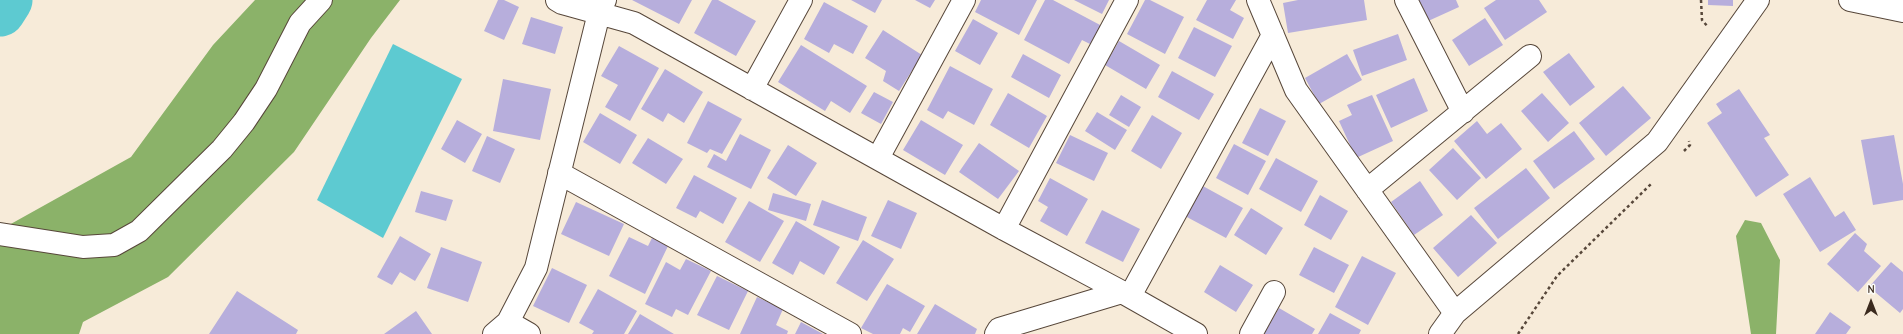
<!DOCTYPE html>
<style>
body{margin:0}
#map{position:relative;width:1903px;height:334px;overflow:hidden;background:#f7ebd9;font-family:"Comic Neue",sans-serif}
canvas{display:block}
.north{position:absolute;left:1851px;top:282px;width:40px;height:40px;-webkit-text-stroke:3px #fdfcf7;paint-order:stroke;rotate:0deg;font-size:11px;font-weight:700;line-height:16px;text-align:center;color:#3b2a1e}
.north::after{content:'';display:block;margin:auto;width:14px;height:18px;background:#3b2a1e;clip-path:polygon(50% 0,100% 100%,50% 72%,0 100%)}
</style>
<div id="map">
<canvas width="1903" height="334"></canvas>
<div class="north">N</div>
</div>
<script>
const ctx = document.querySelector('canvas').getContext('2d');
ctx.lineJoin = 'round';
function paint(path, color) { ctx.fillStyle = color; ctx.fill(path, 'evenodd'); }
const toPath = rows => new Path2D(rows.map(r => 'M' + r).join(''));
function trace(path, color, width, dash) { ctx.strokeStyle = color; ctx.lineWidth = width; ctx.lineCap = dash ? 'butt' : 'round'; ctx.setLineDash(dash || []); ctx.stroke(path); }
paint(toPath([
 [255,0,400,0,371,38,294,152,168,277,83,322,79,334,0,334,0,230,131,157,213,45],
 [1745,220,1761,223,1780,260,1776,334,1751,334,1736,236]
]), '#8bb269');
paint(toPath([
 [393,44,462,79,383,238,317,200]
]), '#5dcad1');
trace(toPath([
 [0,11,7,0]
]), '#5dcad1', 51);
paint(toPath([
 [498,0,504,0,519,7,504,40,484,31],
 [632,0,692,0,679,24],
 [712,0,718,0,756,21,736,56,694,33],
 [851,0,882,0,875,13],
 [915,0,935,0,930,8],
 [981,0,1037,0,1019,35,975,12],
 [1045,0,1053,0,1102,26,1092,45,1082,40,1069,64,1024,40],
 [1074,0,1109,0,1102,14],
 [1145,0,1150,0,1184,17,1165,54,1127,34],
 [1207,0,1236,0,1230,10,1244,18,1233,39,1196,20],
 [1298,0,1364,0,1367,20,1288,33,1283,3],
 [1416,0,1456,0,1459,7,1426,22],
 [1496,0,1539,0,1547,12,1505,40,1484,8],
 [1708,0,1733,0,1733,6,1708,5],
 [824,2,868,26,853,54,834,44,829,53,804,39],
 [531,17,563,27,555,54,522,44],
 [1485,18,1503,45,1469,66,1452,40],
 [973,19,998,33,980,65,955,51],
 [1194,27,1232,46,1215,77,1178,58],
 [883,30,922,55,899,91,883,81,886,71,865,58],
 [1398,34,1407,60,1362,76,1353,50],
 [1119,41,1160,65,1146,89,1105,65],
 [801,45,867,86,850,113,831,101,825,111,778,82],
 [619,46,659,68,630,121,605,107,618,85,601,76],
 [1569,53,1595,87,1570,106,1543,72],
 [1023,54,1061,75,1049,98,1011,77],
 [1347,54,1362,80,1319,104,1305,78],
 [950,66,993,89,974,125,948,111,943,119,927,110],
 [665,69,703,92,684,123,668,113,663,122,641,109],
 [1172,71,1214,94,1199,120,1158,97],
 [1414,78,1428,111,1391,128,1376,95],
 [503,79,551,89,540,140,493,131],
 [1623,86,1651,118,1606,156,1579,123],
 [1739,89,1770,135,1764,138,1789,175,1756,197,1707,123,1722,113,1716,104],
 [874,92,893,102,881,124,861,113],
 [1008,93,1047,116,1029,148,990,125],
 [1542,93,1569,123,1548,142,1521,111],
 [1121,95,1141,107,1129,127,1109,115],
 [1372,95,1393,141,1356,158,1339,121,1352,115,1347,105],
 [708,101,742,119,722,154,710,149,707,153,687,143],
 [1260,108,1286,121,1268,156,1242,143],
 [1097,112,1127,130,1115,150,1085,131],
 [600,113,637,135,620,164,583,142],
 [1152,115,1182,133,1161,169,1131,151],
 [457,120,482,134,465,163,441,149],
 [921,120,963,145,945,175,903,150],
 [1477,121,1487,134,1501,123,1522,149,1486,179,1454,141],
 [1574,131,1595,159,1554,189,1533,161],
 [740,134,771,150,751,189,707,167,714,154,726,161],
 [1070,135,1108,153,1094,181,1056,163],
 [1894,135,1903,184,1903,200,1873,205,1861,140],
 [487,136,515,149,500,183,472,171],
 [648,138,683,159,666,184,632,163],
 [979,143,1019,171,998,199,959,172],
 [1234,144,1266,161,1248,195,1216,178],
 [788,145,817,163,796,196,767,178],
 [1453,148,1481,178,1457,200,1429,170],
 [1276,158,1318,181,1301,212,1259,189],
 [1526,168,1550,198,1498,239,1474,208],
 [694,175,737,198,723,224,700,211,696,218,676,208],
 [1810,177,1835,217,1844,211,1856,230,1820,252,1783,194],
 [1050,178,1088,199,1067,236,1040,221,1048,207,1038,201],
 [1420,181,1443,215,1414,235,1391,202],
 [1201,185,1243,208,1226,238,1185,216],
 [421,191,453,200,446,221,415,212],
 [773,193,811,204,806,221,768,210],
 [1320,195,1348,211,1331,240,1304,225],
 [822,200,867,217,858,241,813,225],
 [888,200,917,213,901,249,871,236],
 [749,201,784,221,760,262,725,242],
 [576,202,624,224,609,256,561,234],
 [1251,208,1283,228,1266,255,1234,235],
 [1102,210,1140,229,1123,262,1085,243],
 [1471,215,1497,243,1458,277,1433,248],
 [796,221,840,247,824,275,800,261,793,275,772,263],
 [1855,233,1867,244,1864,251,1881,266,1858,292,1827,264],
 [400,236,431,254,415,281,400,272,392,285,377,277],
 [629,237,648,246,652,238,668,246,645,294,609,276],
 [863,240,894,259,867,301,836,283],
 [441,247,482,262,468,302,427,288],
 [1314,247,1349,265,1334,293,1299,275],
 [1362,256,1396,273,1368,325,1335,307],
 [686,259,711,271,688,315,676,309,672,317,645,304,666,262,680,270],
 [1891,262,1903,272,1903,309,1900,313,1869,287],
 [1220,265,1253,285,1236,312,1204,292],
 [552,268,587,285,569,323,533,306],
 [717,276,748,291,729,330,697,315],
 [887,284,925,306,910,332,903,328,900,334,873,334,861,328],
 [598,289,637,311,624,334,592,334,594,331,579,323],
 [237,291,298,330,296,334,209,334],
 [757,297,783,309,776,325,788,331,787,334,740,334],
 [935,304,977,329,975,334,917,334],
 [1279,308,1315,329,1312,334,1264,334],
 [416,311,432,334,384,334],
 [1830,312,1851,327,1846,334,1815,334],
 [1330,313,1361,330,1359,334,1318,334],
 [640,314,674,334,628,334],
 [801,322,823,334,795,334]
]), '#b7aedc');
const minor = toPath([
 [557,0,562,3,634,23,1004,229,1122,292,1196,334],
 [1258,0,1296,90,1455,313],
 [1406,0,1463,112],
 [1850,0,1903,11],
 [752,89,801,0],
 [878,158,964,0],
 [559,173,850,334],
 [1367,190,1530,56],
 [1004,229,1127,0],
 [0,234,83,247,114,245,139,231,222,149,244,122,266,89,300,23,321,0],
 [1130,296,1273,35],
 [508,322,529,334],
 [494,334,508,322,536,268,599,13,605,0],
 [996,334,999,329,1122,292],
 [1251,334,1274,292],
 [1440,334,1455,313,1657,142,1758,0]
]);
trace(minor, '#57473a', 24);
trace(toPath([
 [1701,0,1702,20,1708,27],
 [1684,151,1690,145,1689,141],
 [1518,334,1557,276,1651,184]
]), '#57473a', 2.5, [3, 3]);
trace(minor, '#fff', 22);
</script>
